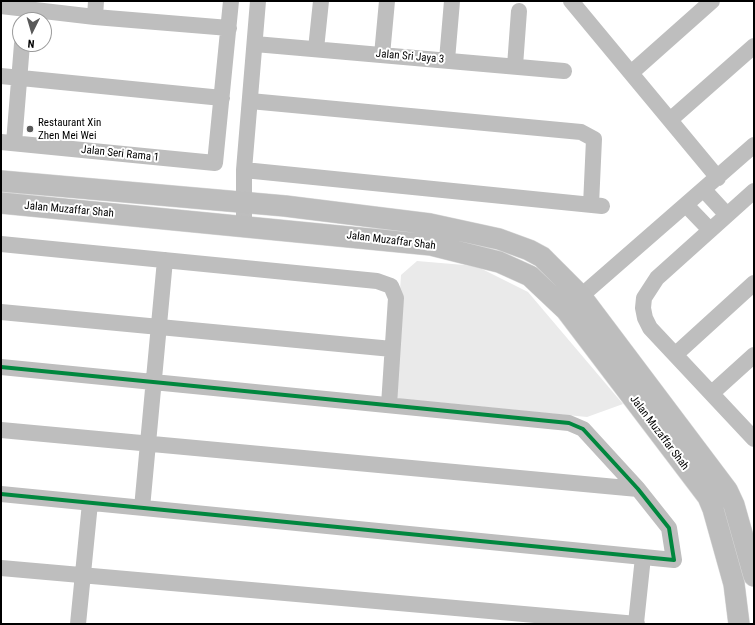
<!DOCTYPE html>
<style>
body{margin:0}
#map{position:relative;width:755px;height:625px;overflow:hidden;background:#fff;font-family:"Roboto Condensed",sans-serif}
canvas{display:block}
.frame{position:absolute;inset:0;border:2px solid #000;pointer-events:none}
.north{position:absolute;left:12px;top:12px;width:40px;height:40px;box-sizing:border-box;background:#fff;border:1px solid #999;border-radius:50%;rotate:185deg;font-size:11px;font-weight:700;line-height:16px;text-align:center;color:#000}
.north::after{content:'';display:block;margin:auto;width:14px;height:18px;background:#595959;clip-path:polygon(50% 0,100% 100%,50% 72%,0 100%)}
</style>
<div id="map">
<canvas width="755" height="625"></canvas>
<div class="frame"></div>
<div class="north">N</div>
</div>
<script>
const ctx = document.querySelector('canvas').getContext('2d');
ctx.lineJoin = 'round';
function paint(path, color) { ctx.fillStyle = color; ctx.fill(path, 'evenodd'); }
const toPath = rows => new Path2D(rows.map(r => 'M' + r).join(''));
function trace(path, color, width, dash) { ctx.strokeStyle = color; ctx.lineWidth = width; ctx.lineCap = dash ? 'butt' : 'round'; ctx.setLineDash(dash || []); ctx.stroke(path); }
function drawText(font, color, halo, rows, align = 'center') {
  ctx.font = font + ' "Roboto Condensed",sans-serif'; ctx.lineWidth = 4; ctx.setLineDash([]); ctx.textBaseline = 'middle'; ctx.strokeStyle = halo; ctx.fillStyle = color; for (const [text, x, y, turn = 0] of rows) {
    ctx.save(); ctx.translate(x, y); ctx.rotate((+turn || 0) * Math.PI / 180); ctx.textAlign = isNaN(turn) ? turn : align; if (halo) ctx.strokeText(text, 0, 0); ctx.fillText(text, 0, 0); ctx.restore();
  }
}
paint(toPath([
 [417,261,476,266,528,292,623,404,587,417,393,398,401,275]
]), '#eaeaea');
const major = toPath([
 [1,181,285,206,430,224,499,239,529,250,542,257,581,296,727,490,734,505,754,576],
 [1,203,431,245,499,262,530,276,566,310,708,497,713,509,734,584,739,624]
]);
trace(major, '#dbdbdb', 22);
trace(toPath([
 [571,1,718,178],
 [1,6,95,17,229,28],
 [95,17,96,1],
 [255,44,564,71],
 [316,49,321,1],
 [382,55,387,1],
 [447,60,452,1],
 [515,66,519,11],
 [631,73,712,1],
 [1,76,222,98],
 [250,101,581,132,594,139,591,205],
 [670,120,754,46],
 [1,142,215,163,231,1],
 [14,143,22,44],
 [244,170,602,206],
 [704,190,727,215],
 [754,191,657,278,644,298,643,308,645,318,650,328,754,439],
 [686,205,710,230],
 [244,226,244,170,258,1],
 [1,244,377,281,391,286,396,298,389,405],
 [573,303,754,145],
 [1,312,392,349],
 [676,354,754,283],
 [1,367,569,423,583,429,638,489,669,528,674,560,1,494],
 [712,393,754,355],
 [1,430,638,489],
 [142,508,165,260],
 [1,568,637,624],
 [636,623,643,557],
 [78,624,90,503]
]), '#bebebe', 16);
trace(major, '#bdbdbd', 21);
trace(toPath([
 [1,367,569,423,583,429,638,489,669,528,674,560,1,494]
]), '#00873e', 4);
for (const [x, y, r, color] of [
 [30,129,4,"#595959"]
]) { const dot = new Path2D(); dot.arc(x, y, r, 0, 2 * Math.PI); ctx.fillStyle = color; ctx.fill(dot); trace(dot, '#fff', 1.5); }
drawText('11px', '#000', '#fff', [
 ["Jalan Sri Jaya 3",410,57,5],
 ["Jalan Seri Rama 1",120,154,6],
 ["Jalan Muzaffar Shah",69,210,5],
 ["Jalan Muzaffar Shah",391,241,7],
 ["Jalan Muzaffar Shah",659,433,53]
]);
drawText('11px', '#000', '#fff', [
 ["Restaurant Xin",38,123],
 ["Zhen Mei Wei",38,136]
], 'left');
</script>
